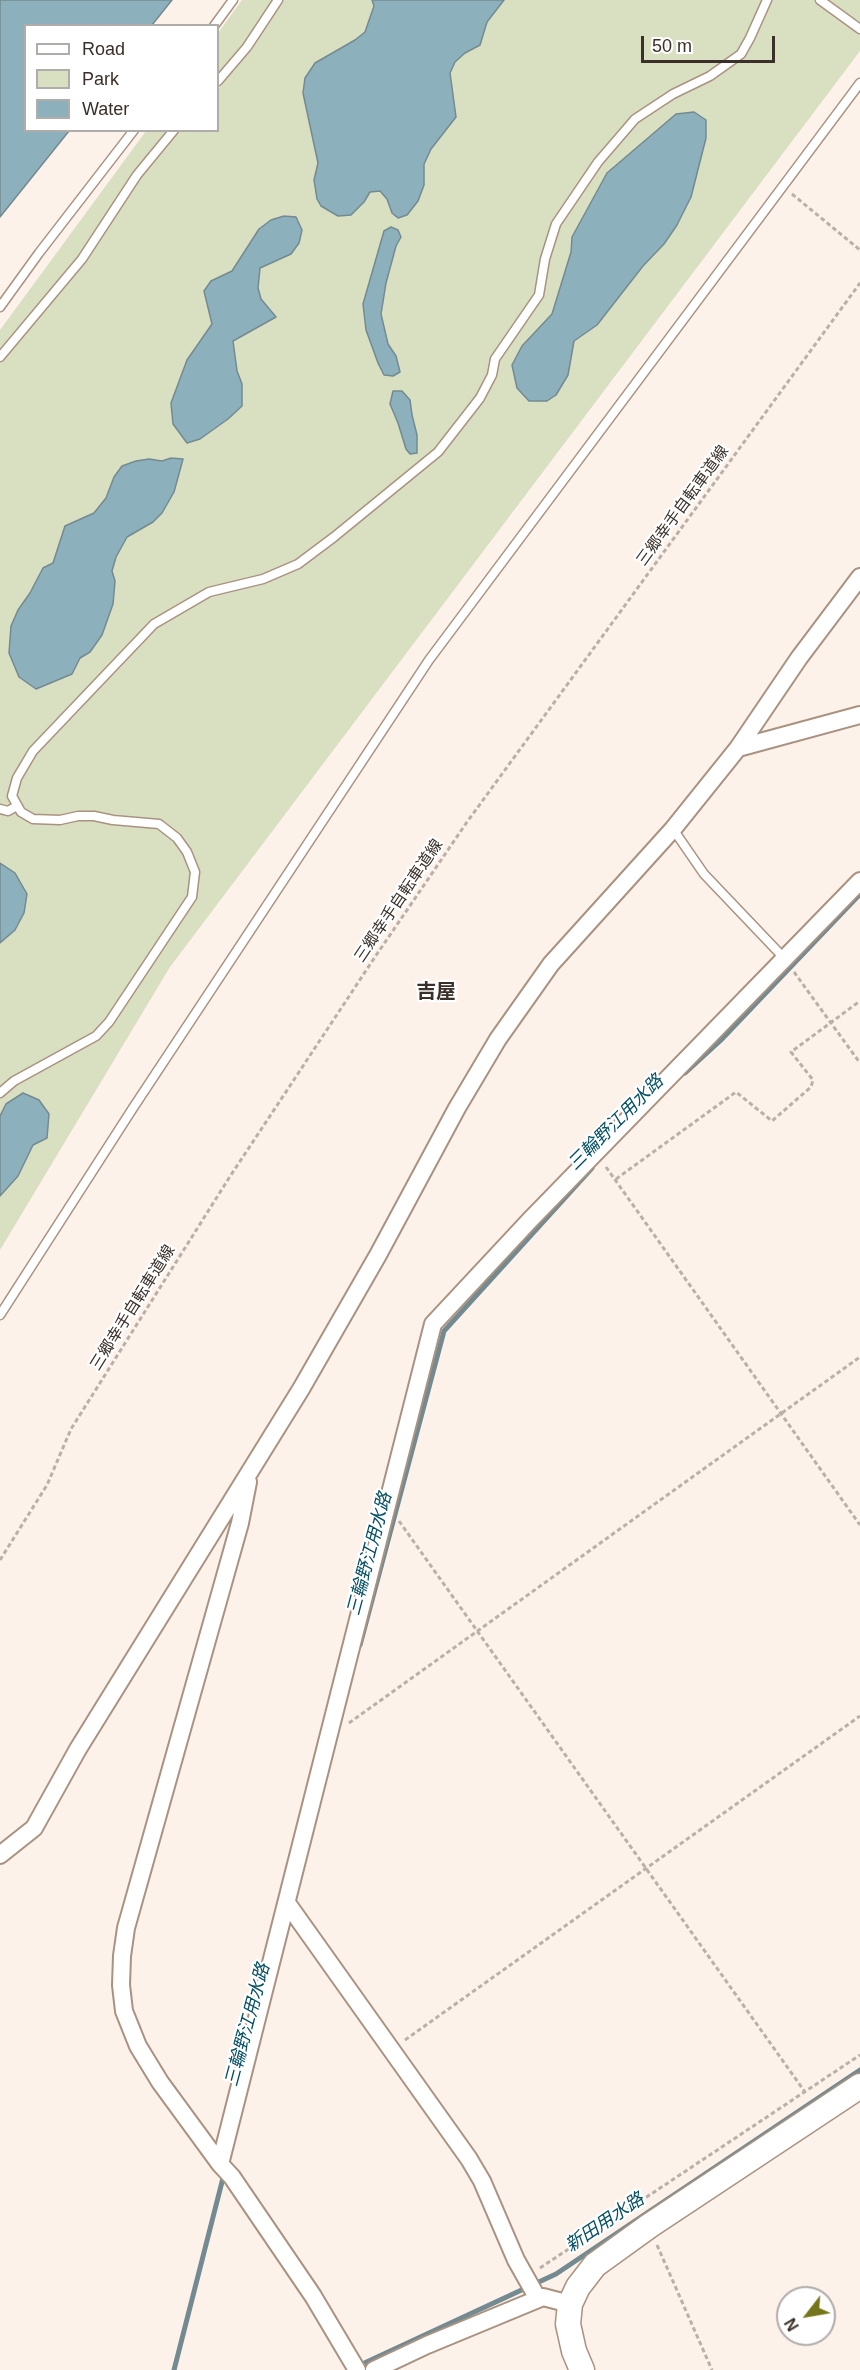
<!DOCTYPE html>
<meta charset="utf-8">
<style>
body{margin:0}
#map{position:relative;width:860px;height:2370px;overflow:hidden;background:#fcf2ea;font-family:Arial,sans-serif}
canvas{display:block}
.legend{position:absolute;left:24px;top:24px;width:195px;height:108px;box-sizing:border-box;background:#fff;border:2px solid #b0aca9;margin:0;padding:8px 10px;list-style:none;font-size:18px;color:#3a3029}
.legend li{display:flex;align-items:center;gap:12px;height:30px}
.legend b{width:30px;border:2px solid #b0aca9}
.north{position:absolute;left:776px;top:2286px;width:60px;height:60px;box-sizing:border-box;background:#fff;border:2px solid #b0aca9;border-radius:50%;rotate:239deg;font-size:16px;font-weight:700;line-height:24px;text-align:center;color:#3a3029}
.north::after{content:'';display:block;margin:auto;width:21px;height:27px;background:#75761c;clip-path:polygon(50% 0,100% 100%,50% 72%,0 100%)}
.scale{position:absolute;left:641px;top:36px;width:134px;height:27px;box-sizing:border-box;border:3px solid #3a3029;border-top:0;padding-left:8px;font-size:18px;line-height:21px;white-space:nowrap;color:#3a3029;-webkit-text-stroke:4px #fff;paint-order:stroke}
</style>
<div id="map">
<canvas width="860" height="2370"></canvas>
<ul class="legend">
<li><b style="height:8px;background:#fff"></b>Road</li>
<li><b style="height:16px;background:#d9dfc1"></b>Park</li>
<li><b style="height:16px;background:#8db0bd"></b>Water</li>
</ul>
<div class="north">N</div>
<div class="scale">50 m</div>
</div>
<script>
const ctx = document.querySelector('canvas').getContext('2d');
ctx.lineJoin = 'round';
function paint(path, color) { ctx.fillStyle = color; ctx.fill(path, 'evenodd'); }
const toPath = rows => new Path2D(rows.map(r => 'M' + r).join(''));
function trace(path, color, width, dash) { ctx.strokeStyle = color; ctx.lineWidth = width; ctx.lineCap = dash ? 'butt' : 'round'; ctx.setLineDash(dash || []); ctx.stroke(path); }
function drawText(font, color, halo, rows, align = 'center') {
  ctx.font = font + ' Arial,"Noto Sans JP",sans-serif'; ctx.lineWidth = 4.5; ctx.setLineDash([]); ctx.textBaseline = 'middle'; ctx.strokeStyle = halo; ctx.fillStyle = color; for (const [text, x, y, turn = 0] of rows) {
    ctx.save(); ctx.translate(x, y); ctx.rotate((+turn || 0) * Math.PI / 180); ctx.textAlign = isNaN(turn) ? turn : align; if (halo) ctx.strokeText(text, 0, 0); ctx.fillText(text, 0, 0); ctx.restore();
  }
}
paint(toPath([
 [242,0,860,0,860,51,170,967,0,1250,0,330,146,131,218,130,218,33]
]), '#d9dfc1');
const water = toPath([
 [0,0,172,0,152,25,26,26,26,130,69,131,0,217,0,0],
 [372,0,504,0,487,22,480,45,465,53,455,62,450,73,456,117,431,149,424,164,424,185,418,201,407,215,398,218,392,213,387,199,380,191,370,192,364,202,351,215,338,216,321,206,317,199,314,180,318,163,303,93,305,78,315,63,355,40,365,32,374,6,372,0],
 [694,112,706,120,706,138,691,197,677,225,664,244,643,266,597,325,574,341,568,375,556,395,547,401,529,401,517,388,512,365,522,346,552,314,571,252,572,237,607,173,676,114,694,112],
 [284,216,296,217,302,230,299,243,291,254,260,268,258,288,261,299,276,317,233,341,237,371,242,384,242,406,228,419,200,439,187,443,173,424,171,403,187,360,212,324,204,291,211,281,232,271,259,229,271,220,284,216],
 [391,227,398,230,401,237,396,246,386,283,381,314,388,344,396,356,400,372,393,376,384,375,378,363,366,330,363,304,384,231,391,227],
 [393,391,402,391,410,400,412,415,417,435,417,453,410,454,406,449,398,423,390,404,393,391],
 [171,458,183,459,174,492,162,513,153,522,127,537,116,557,112,571,115,581,113,604,102,635,90,652,80,658,72,674,36,689,19,677,9,653,11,626,18,610,30,593,43,568,53,563,65,526,94,513,106,498,114,477,122,466,136,461,149,459,162,461,171,458],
 [0,863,15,873,27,894,24,913,15,930,0,943,0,863],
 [23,1093,39,1100,49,1114,47,1138,33,1145,18,1176,0,1196,0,1116,6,1104,23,1093]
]);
paint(water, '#8db0bd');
trace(water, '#748a91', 1.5);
trace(toPath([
 [685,1073,721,1040,860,894],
 [360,1645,444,1331,592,1168],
 [358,2366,556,2274,860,2070],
 [174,2370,224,2174]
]), '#748a91', 5);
const lane = toPath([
 [820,0,860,29],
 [214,26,233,0],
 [218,81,247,47,278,0],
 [0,307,39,253,134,130],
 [0,357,82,259,137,175,174,130],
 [0,809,8,811,17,806],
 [673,829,704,874,784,958],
 [0,1093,14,1081,96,1036,109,1022,192,897,195,872,187,852,177,838,159,824,113,820,94,816,78,816,60,820,33,819,21,812,12,796,17,778,33,751,154,624,209,592,263,579,298,564,334,537,438,452,480,398,492,375,495,359,539,295,545,259,556,224,598,162,635,119,673,94,710,76,741,54,750,38,767,0],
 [0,1315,133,1108,429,660,860,83]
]);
const street = toPath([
 [738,748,860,715],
 [248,1482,240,1523,126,1928,122,1956,121,1985,124,2011,138,2046,160,2082,220,2164,232,2177,313,2296,357,2370],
 [0,1855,34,1828,78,1749,301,1389,378,1255,457,1108,498,1039,551,964,673,829,738,748,799,658,860,577],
 [287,1903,469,2159,482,2181,516,2260,538,2299],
 [220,2164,433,1324,530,1220,860,881],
 [374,2370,427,2345,543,2297,570,2304]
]);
const secondary = toPath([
 [582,2370,574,2351,568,2324,570,2304,578,2287,595,2265,649,2226,860,2086]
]);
trace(lane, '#aa9281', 11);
trace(street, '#aa9281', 20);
trace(secondary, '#aa9281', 27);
trace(toPath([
 [792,194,860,250],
 [794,972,860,1063],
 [606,1167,860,1525],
 [616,1179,736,1092,772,1121,811,1087,813,1080,791,1052,860,1001],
 [399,1521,805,2092],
 [0,1560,47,1485,71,1429,229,1178,375,957,467,822,860,283],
 [349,1723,860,1357],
 [405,2040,860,1716],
 [657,2245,712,2370],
 [540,2268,860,2055]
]), '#bab0a8', 3, [4.5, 3]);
trace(lane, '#fff', 8);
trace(street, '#fff', 16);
trace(secondary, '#fff', 24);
drawText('16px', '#3a3029', '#fff', [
 ["三郷幸手自転車道線",683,506,-54],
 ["三郷幸手自転車道線",399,901,-56],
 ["三郷幸手自転車道線",133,1308,-58]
]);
drawText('italic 18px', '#055064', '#fff', [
 ["三輪野江用水路",616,1123,-45],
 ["三輪野江用水路",370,1554,-75],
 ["三輪野江用水路",248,2025,-75],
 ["新田用水路",605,2223,-34]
]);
drawText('bold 20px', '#3a3029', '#fff', [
 ["吉屋",436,992]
]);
</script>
